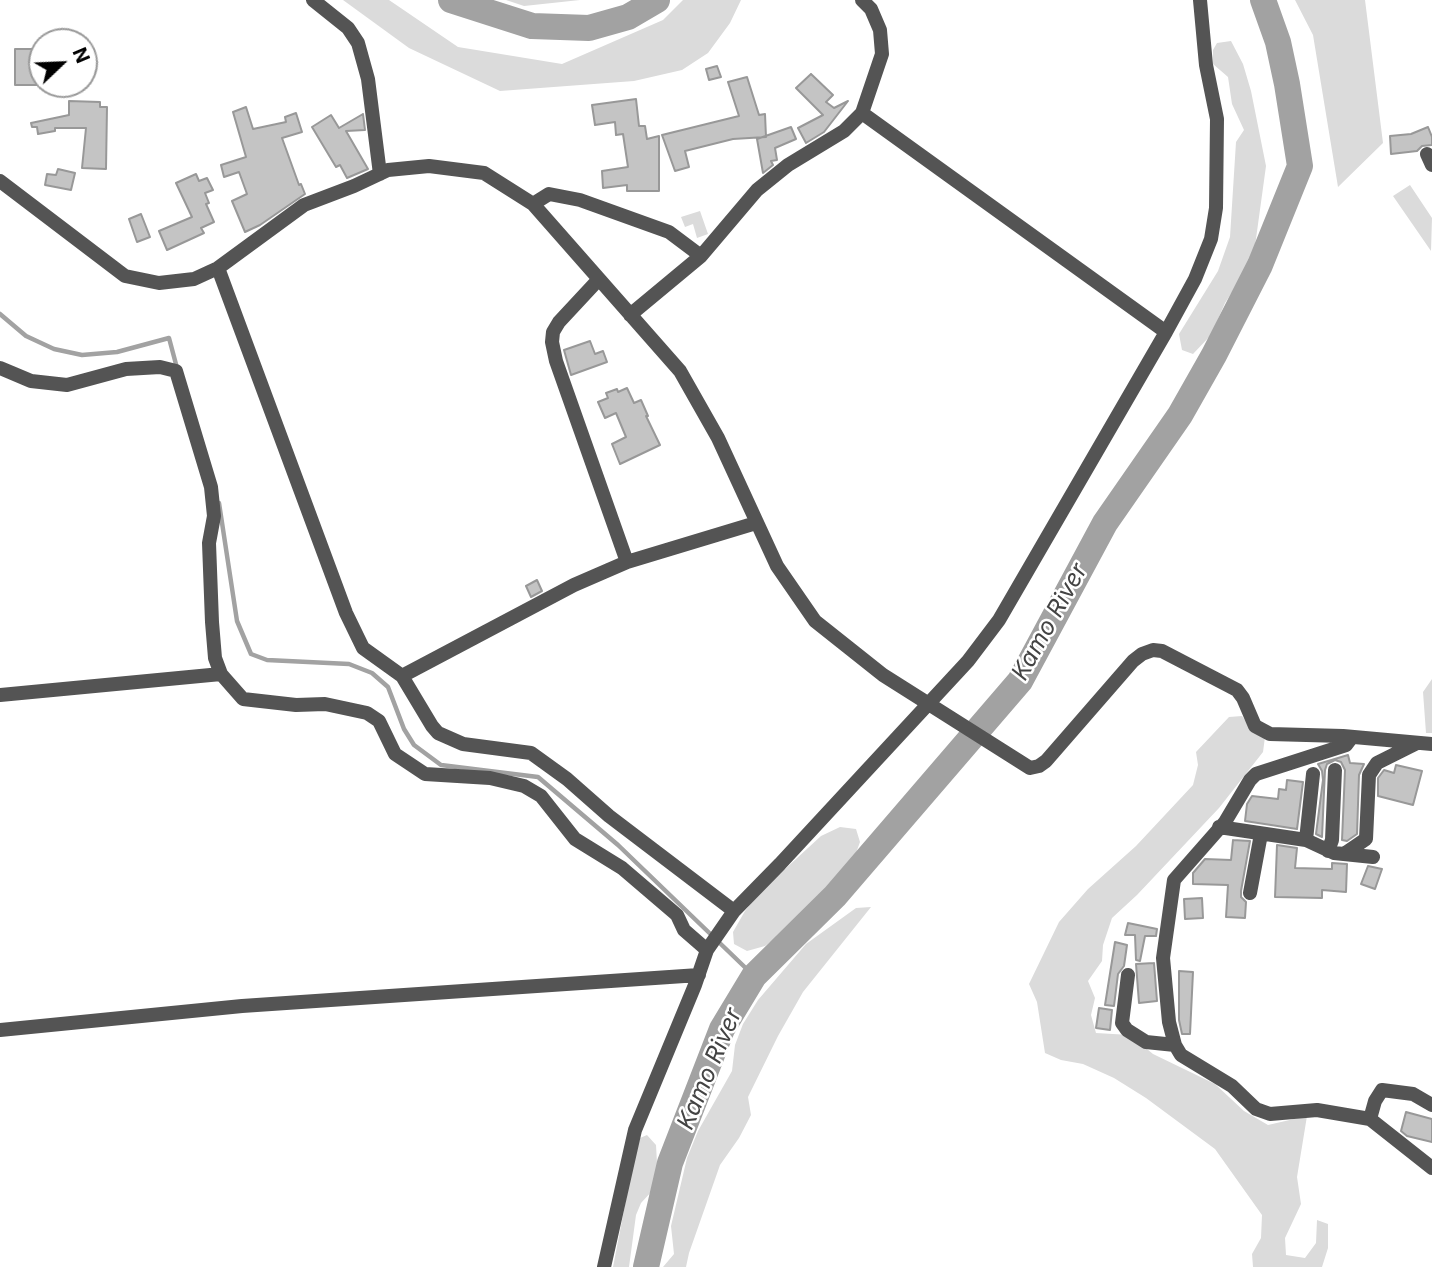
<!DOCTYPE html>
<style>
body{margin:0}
#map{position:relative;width:1432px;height:1267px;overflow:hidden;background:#fff;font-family:Inter,sans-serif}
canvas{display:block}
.north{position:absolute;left:28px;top:28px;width:70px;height:70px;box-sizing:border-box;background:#fff;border:2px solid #999;border-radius:50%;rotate:67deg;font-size:19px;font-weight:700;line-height:28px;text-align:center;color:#000}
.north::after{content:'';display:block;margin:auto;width:24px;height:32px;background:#000;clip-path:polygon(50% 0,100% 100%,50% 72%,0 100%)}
</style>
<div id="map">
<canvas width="1432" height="1267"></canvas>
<div class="north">N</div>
</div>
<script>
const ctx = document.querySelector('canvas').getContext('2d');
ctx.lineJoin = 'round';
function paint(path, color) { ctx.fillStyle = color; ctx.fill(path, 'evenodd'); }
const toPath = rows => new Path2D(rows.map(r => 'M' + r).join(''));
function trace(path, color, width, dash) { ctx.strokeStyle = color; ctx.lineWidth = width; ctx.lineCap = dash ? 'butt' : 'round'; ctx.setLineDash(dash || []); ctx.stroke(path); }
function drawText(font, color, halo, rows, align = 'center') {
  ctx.font = font + ' Inter,sans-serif'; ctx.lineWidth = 5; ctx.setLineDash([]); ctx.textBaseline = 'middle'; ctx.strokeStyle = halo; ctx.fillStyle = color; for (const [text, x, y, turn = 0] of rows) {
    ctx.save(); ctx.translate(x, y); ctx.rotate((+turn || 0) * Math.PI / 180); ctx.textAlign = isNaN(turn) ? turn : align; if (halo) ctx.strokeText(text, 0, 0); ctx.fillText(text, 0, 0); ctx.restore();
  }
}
paint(toPath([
 [343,0,389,0,458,47,562,64,663,20,683,0,741,0,730,23,708,53,682,70,634,81,500,91,409,48],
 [506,0,580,0,524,6],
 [1295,0,1365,0,1383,143,1338,187,1313,35],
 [1231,41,1243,64,1251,91,1266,166,1255,246,1241,278,1225,303,1211,335,1193,354,1182,350,1179,334,1218,271,1230,237,1236,142,1244,130,1232,104,1228,77,1213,64,1213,50,1217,43],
 [1410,185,1432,218,1431,251,1393,196],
 [700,211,708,234,697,238,693,224,685,227,681,217],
 [1432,679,1432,733,1426,733,1423,692],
 [1242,716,1252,730,1265,737,1263,752,1219,808,1137,895,1112,918,1103,945,1102,961,1088,981,1095,998,1091,1015,1096,1033,1130,1035,1153,1054,1215,1084,1244,1111,1268,1125,1307,1116,1297,1177,1301,1204,1285,1238,1286,1255,1305,1258,1316,1243,1317,1220,1328,1224,1328,1248,1322,1267,1253,1267,1252,1254,1261,1238,1262,1215,1215,1149,1146,1098,1114,1078,1083,1064,1061,1060,1045,1053,1037,1002,1029,984,1059,922,1088,889,1136,846,1193,785,1198,765,1196,752,1229,717],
 [840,827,856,829,860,842,852,864,833,886,786,930,765,946,747,951,734,944,733,932,745,911,758,894,821,836],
 [871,907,803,992,778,1036,748,1097,751,1115,739,1138,720,1165,689,1253,686,1267,663,1267,674,1254,671,1226,687,1158,698,1131,732,1071,735,1045,743,1024,758,1000,806,944,856,908],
 [647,1135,656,1145,658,1181,653,1190,641,1203,636,1215,629,1267,613,1267,632,1169,640,1138]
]), '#dbdbdb');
trace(toPath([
 [0,314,26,336,54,349,82,355,117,352,169,338,177,368],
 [219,503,237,621,251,654,267,660,349,664,372,673,388,687,404,729,414,745,441,765,538,777,618,845,754,976]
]), '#a2a2a2', 4.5);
trace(toPath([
 [451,0,532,26,589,28,628,17,657,0],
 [646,1267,670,1163,722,1029,754,976,835,896,1020,681,1105,523,1180,415,1214,355,1260,265,1300,166,1287,84,1278,42,1263,0]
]), '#a2a2a2', 26);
const building = toPath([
 [15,49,39,49,39,58,42,58,42,85,15,85,15,49],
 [717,66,721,77,709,80,706,69,717,66],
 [811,74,833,95,826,102,834,108,848,101,824,132,806,143,798,128,823,115,796,88,811,74],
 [747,77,759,115,765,114,766,137,733,139,685,151,689,167,675,171,662,135,739,116,728,82,747,77],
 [636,99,639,126,645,126,647,139,659,136,659,191,627,191,627,185,603,188,602,171,628,167,623,134,616,135,615,122,595,125,592,105,636,99],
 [69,101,100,102,100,107,107,107,106,169,82,168,86,128,55,128,55,131,38,134,37,127,32,127,31,123,69,115,69,101],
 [246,107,253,129,286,122,285,117,296,113,302,132,282,138,299,185,301,184,305,194,260,225,245,232,232,201,247,194,239,172,224,177,221,165,246,157,233,112,246,107],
 [363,114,365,130,346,131,368,169,347,178,340,165,336,167,312,127,331,115,339,128,363,114],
 [791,127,796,139,775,148,777,160,771,161,773,165,763,173,757,139,791,127],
 [1428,127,1432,137,1432,145,1422,146,1417,151,1391,154,1390,136,1411,134,1428,127],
 [58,169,75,173,71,190,45,185,47,174,56,175,58,169],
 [196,174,199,181,207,178,213,190,205,193,209,203,206,204,214,222,201,228,204,233,167,250,159,231,192,217,176,183,196,174],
 [141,214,150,237,137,242,129,219,141,214],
 [590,341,595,354,603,351,607,362,571,375,564,350,590,341],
 [627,388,634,403,641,400,648,416,646,416,660,445,620,464,612,444,626,437,616,413,605,418,598,402,608,398,606,393,617,389,618,392,627,388],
 [537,580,542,591,531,597,526,586,537,580],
 [1348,755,1350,763,1364,764,1359,775,1357,834,1347,841,1342,840,1345,770,1341,762,1335,760,1327,764,1325,770,1322,837,1316,834,1323,780,1322,771,1318,764,1348,755],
 [1396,765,1422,771,1413,805,1378,796,1378,778,1384,770,1394,773,1396,765],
 [1287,780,1303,782,1297,829,1245,821,1247,804,1252,796,1278,799,1279,789,1286,790,1287,780],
 [1233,840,1250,841,1241,891,1241,897,1246,902,1245,918,1226,917,1228,885,1193,884,1193,873,1205,859,1231,860,1233,840],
 [1277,845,1297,848,1295,868,1332,869,1332,863,1347,864,1346,892,1322,890,1322,898,1275,897,1277,845],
 [1368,866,1382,869,1375,889,1361,884,1368,866],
 [1202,898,1203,918,1185,919,1184,899,1202,898],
 [1128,923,1157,929,1156,936,1145,936,1140,961,1136,960,1135,935,1125,935,1128,923],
 [1115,942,1127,945,1124,966,1118,974,1114,1006,1105,1005,1115,942],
 [1154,963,1157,1001,1139,1003,1136,964,1154,963],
 [1179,971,1193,972,1190,1034,1182,1034,1179,1020,1179,971],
 [1099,1008,1112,1010,1110,1030,1096,1028,1099,1008],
 [1406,1112,1432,1119,1432,1142,1407,1136,1401,1131,1406,1112]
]);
paint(building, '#c4c4c4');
trace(building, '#989898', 2);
trace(toPath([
 [313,0,348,28,358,43,368,79,380,174],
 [862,113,1166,332],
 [1427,154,1432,165],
 [0,181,125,276,159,283,194,279,218,268,304,205,354,186,388,170,429,166,484,173,533,204,680,371,718,438,777,566,815,621,883,675,1030,768,1039,766,1046,761,1133,661,1142,654,1153,650,1162,651,1237,690,1243,698,1255,726,1270,734,1343,736,1432,744],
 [533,204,549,194,580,200,669,232,701,256],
 [218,268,346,613,363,648,402,676,432,726,438,733,463,744,531,753,567,779,609,816,734,911],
 [599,279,559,322,553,332,552,342,556,361,627,562],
 [630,315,701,256,757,190,788,165,844,131,862,113,882,54,880,30,871,9,862,0],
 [0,368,31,381,67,385,126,369,160,367,176,371,211,487,214,516,209,543,212,622,215,658,221,674,243,699,296,705,325,704,367,713,379,721,395,754,425,774,490,778,524,786,541,796,575,839,622,868,677,915,684,930,707,950],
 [402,676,574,585,627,562,756,523],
 [0,695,221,674],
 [1352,737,1346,745,1256,774,1250,780,1225,822,1174,880,1163,958,1169,1022,1175,1045,1181,1055,1232,1086,1256,1109,1270,1114,1317,1110,1370,1119,1375,1101,1382,1090,1413,1094,1432,1105],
 [1219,827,1306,840,1334,853,1373,857],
 [1306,840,1313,774],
 [1328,851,1332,840,1335,770],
 [1344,854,1366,839,1369,775,1377,763,1417,743],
 [1250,893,1261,834],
 [1128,975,1122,1023,1127,1030,1146,1042,1175,1045],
 [0,1030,242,1006,699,975],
 [1370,1119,1432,1168],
 [604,1267,635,1130,695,985,707,950,734,911,780,864,968,661,999,620,1166,332,1195,279,1211,239,1216,208,1217,119,1206,65,1200,0]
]), '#545454', 14);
drawText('italic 24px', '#434343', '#fff', [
 ["Kamo River",1050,622,-61],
 ["Kamo River",710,1069,-67]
]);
</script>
